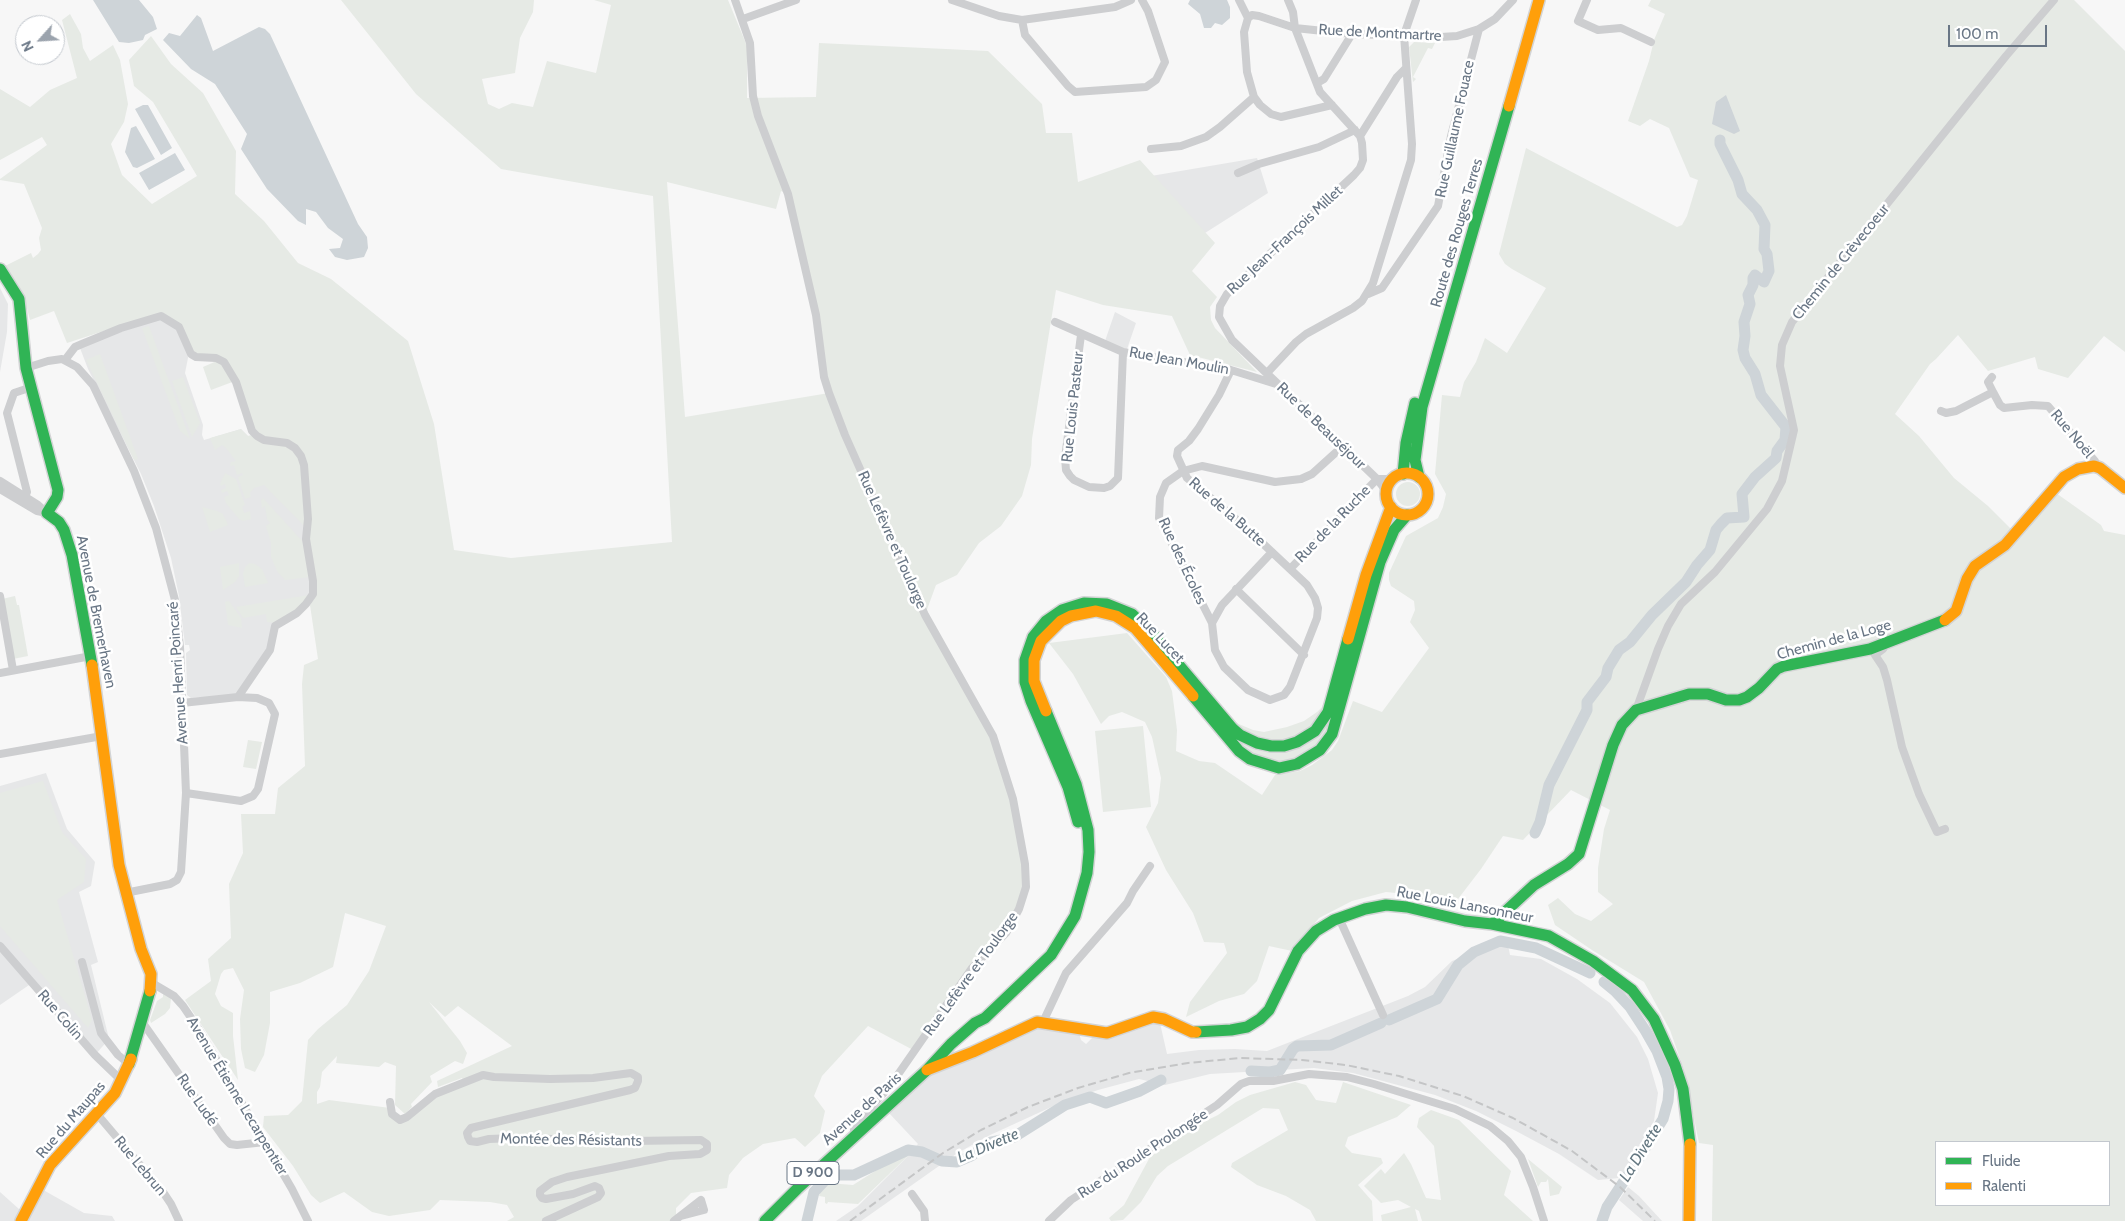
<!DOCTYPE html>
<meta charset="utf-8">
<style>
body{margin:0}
#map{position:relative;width:2125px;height:1221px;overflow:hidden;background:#f7f7f7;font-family:Cabin,sans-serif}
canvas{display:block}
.legend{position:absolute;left:1935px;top:1141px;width:175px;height:65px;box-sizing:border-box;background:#fff;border:1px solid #c3c8ce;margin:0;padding:6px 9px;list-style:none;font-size:15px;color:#697685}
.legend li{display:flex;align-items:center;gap:10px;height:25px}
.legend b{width:25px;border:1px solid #c3c8ce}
.north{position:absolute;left:15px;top:15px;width:50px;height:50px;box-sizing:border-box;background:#fff;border:1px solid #c3c8ce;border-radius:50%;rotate:244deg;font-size:14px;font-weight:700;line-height:20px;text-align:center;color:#697685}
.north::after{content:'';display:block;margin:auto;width:18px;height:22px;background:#9ba3ad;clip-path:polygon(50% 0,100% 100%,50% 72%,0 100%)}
.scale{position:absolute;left:1948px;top:25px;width:99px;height:22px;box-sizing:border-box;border:2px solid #697685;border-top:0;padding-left:6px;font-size:15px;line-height:18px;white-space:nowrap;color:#697685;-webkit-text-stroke:4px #fff;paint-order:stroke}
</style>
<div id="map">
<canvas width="2125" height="1221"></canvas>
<ul class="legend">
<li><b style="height:6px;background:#30b455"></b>Fluide</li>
<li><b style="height:6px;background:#ff9f0a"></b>Ralenti</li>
</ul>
<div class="north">N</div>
<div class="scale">100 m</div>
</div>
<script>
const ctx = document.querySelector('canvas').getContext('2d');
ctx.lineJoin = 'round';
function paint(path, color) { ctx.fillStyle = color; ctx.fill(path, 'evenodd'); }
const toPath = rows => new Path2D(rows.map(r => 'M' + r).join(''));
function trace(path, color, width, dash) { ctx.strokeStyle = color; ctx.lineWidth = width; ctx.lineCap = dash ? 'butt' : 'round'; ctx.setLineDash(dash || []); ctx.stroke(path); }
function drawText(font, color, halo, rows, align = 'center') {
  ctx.font = font + ' Cabin,sans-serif'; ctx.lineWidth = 5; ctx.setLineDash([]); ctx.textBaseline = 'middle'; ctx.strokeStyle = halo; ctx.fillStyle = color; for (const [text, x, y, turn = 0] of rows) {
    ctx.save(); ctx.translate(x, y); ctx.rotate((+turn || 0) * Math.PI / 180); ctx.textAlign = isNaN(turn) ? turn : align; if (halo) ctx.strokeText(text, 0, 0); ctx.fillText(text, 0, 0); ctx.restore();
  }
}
paint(toPath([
 [1257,158,1268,193,1205,233,1151,176],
 [0,288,8,304,7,332,0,372],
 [1115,312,1136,323,1127,349,1120,348,1105,341],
 [162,319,178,329,189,353,185,373,203,425,202,435,204,440,241,429,248,436,253,435,297,454,311,589,308,598,279,620,269,649,236,695,191,698,187,695,186,653,190,650,189,645,185,645,179,596,171,558,154,506,141,474,88,369,80,348,123,331],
 [46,773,67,829,95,862,91,886,79,892,98,962,91,965,109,1039,95,1055,32,983,0,1005,0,786],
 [1508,945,1510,955,1541,959,1577,979,1610,1003,1637,1037,1648,1059,1658,1093,1654,1121,1634,1157,1619,1178,1598,1180,1559,1154,1516,1131,1476,1111,1435,1095,1353,1073,1314,1068,1210,1074,1165,1085,1139,1079,1098,1090,1060,1103,988,1136,956,1154,861,1221,836,1221,858,1206,907,1157,918,1144,889,1113,930,1075,1031,1028,1041,1026,1079,1033,1081,1040,1086,1044,1093,1037,1103,1039,1116,1037,1144,1023,1154,1022,1160,1023,1167,1054,1199,1050,1235,1049,1267,1051,1408,996,1425,987,1452,961,1481,950],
 [38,1187,84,1213,112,1216,115,1221,0,1221,0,1192,19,1209,27,1209],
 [1628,1187,1639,1196,1662,1221,1643,1221,1619,1200]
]), '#e6e7e8');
paint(toPath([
 [341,0,534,0,533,12,520,38,515,73,482,79,488,104,499,109,512,103,533,107,547,61,596,73,611,5,594,0,728,0,747,46,747,98,816,97,819,43,988,51,1042,104,1046,133,1072,133,1078,182,1140,160,1215,243,1192,271,1217,297,1210,307,1211,320,1215,328,1257,372,1190,355,1172,316,1103,305,1056,290,1032,439,1031,465,1022,496,1001,526,979,543,957,575,936,585,925,615,993,736,1013,799,1026,887,1006,933,972,968,915,1051,868,1026,822,1076,814,1096,825,1111,820,1133,805,1147,795,1138,763,1144,743,1158,729,1175,727,1188,691,1193,676,1208,676,1216,671,1221,507,1221,514,1217,507,1205,490,1202,440,1200,430,1210,389,1216,372,1212,344,1192,320,1203,311,1195,293,1166,263,1127,264,1116,288,1115,302,1101,308,1040,318,1029,347,1005,369,971,386,926,345,913,333,967,300,983,270,992,270,1023,264,1055,255,1072,245,1068,241,1049,240,1019,244,990,233,968,224,970,221,974,215,994,221,1006,233,1013,233,1036,238,1080,185,1000,211,981,208,959,231,938,229,884,243,853,241,814,275,814,278,788,305,766,302,684,304,665,318,659,310,605,316,589,307,544,306,469,294,446,266,440,255,432,226,361,194,355,180,326,150,316,67,343,54,311,30,320,24,296,5,266,31,253,33,258,38,254,41,250,39,238,42,228,24,184,0,180,0,179,47,145,42,137,0,160,0,89,30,107,50,90,77,78,62,20,70,14,81,34,83,48,90,61,113,45,120,60,128,104,124,122,111,144,122,175,152,204,197,176,153,102,134,86,129,60,151,36,171,64,203,93,236,151,235,194,264,221,298,263,331,279,408,341,434,424,454,550,511,558,672,542,653,196,501,169,416,94],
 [667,182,776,209,781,191,788,194,816,315,829,393,685,417],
 [429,1002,445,1017,458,1006,512,1046,437,1081,438,1087,462,1078,463,1080,429,1094,400,1120,390,1108,329,1100,317,1104,317,1092,320,1087,322,1072,337,1056,336,1063,379,1067,385,1062,396,1066,395,1105,405,1114,412,1107,411,1104,432,1082,430,1076,455,1061,463,1064,467,1053,460,1041],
 [1651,0,2074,0,2125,51,2125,352,2104,336,2068,378,2038,369,2035,357,1988,371,1958,335,1936,359,1930,364,1895,414,1919,436,1954,478,1988,506,2020,538,2056,493,2101,525,2104,531,2125,535,2125,1221,1712,1221,1713,1145,1699,1143,1684,1070,1670,1030,1644,982,1592,950,1555,925,1548,905,1558,898,1575,914,1591,921,1613,904,1598,892,1598,868,1604,829,1610,810,1571,790,1523,840,1503,836,1481,869,1458,899,1447,908,1406,894,1386,892,1352,901,1319,918,1292,951,1269,946,1257,981,1244,994,1219,1001,1186,1017,1190,1002,1227,953,1224,943,1204,942,1193,913,1166,870,1146,827,1158,803,1161,778,1152,737,1145,722,1122,712,1109,716,1101,724,1073,674,1049,643,1127,633,1166,677,1172,691,1177,730,1176,751,1199,761,1215,763,1262,795,1275,775,1300,771,1312,765,1332,750,1338,741,1353,701,1382,712,1429,648,1410,622,1415,610,1414,601,1391,586,1389,580,1389,573,1406,536,1438,518,1443,507,1446,494,1435,474,1442,395,1460,397,1464,382,1476,362,1485,338,1507,353,1546,288,1512,269,1505,264,1499,254,1526,148,1677,227,1682,225,1687,216,1698,180,1690,177,1669,128,1650,119,1640,126,1628,121,1649,61,1654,40,1665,14,1648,6],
 [1936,1142,2109,1142,2109,1205,1936,1205],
 [1414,42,1435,43,1432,49,1428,48,1413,77,1416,79,1413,82,1409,47],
 [149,326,190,439,180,431,142,328],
 [100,354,138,459,134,460,86,360],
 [219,360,235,381,211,390,203,367],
 [183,377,200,423,192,437,172,381],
 [241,429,248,436,253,435,283,444,297,454,302,464,306,528,264,485,254,488,250,493,251,497,245,499,238,477,243,475,242,473,237,475,234,465,230,466,231,462,236,461,226,448,222,445,215,450,210,438],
 [225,473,236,479,245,505,242,507,244,513,250,511,251,519,243,521,239,519,226,503,224,497,229,495,227,491,222,493,221,490,226,488,225,484,221,486,220,484],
 '1396 494a12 12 0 1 1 24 0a12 12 0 1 1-24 0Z',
 [263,498,304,543,310,577,285,580,277,571,271,557,271,543,266,526,270,523,267,519,265,506,262,508,261,501],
 [202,507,217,511,223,514,228,525,210,532],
 [239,563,239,576,235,582,223,590,220,567],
 [249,563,255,564,262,569,268,583,245,587,243,574,245,567],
 [309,595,302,607,276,623,267,622,266,614,243,618,236,607],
 [15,596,17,605,19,605,28,656,13,659,2,599],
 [229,601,241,618,242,628,228,625,225,602],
 [1327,695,1323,710,1314,724,1299,735,1282,740,1263,740,1247,733,1234,722,1253,730,1264,732,1287,727,1304,721,1317,712,1322,707],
 [1330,720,1330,728,1318,744,1300,757,1278,763,1251,755,1229,732,1249,746,1260,750,1275,752],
 [1143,726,1151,807,1103,812,1095,731],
 [248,740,262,742,256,769,243,767],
 [43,781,62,832,86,859,84,882,57,900,92,1020,88,1028,0,926,0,793],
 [163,994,171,998,170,1008,165,1014,151,1023,150,1020,157,1001,163,997],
 [1295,1082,1306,1085,1316,1100,1336,1103,1343,1082,1411,1105,1397,1117,1348,1137,1345,1146,1352,1153,1381,1158,1383,1163,1358,1185,1372,1201,1373,1221,1316,1221,1310,1210,1286,1196,1257,1185,1231,1167,1232,1163,1288,1130,1279,1109,1263,1108,1168,1166,1157,1176,1141,1202,1123,1220,1111,1221,1109,1218,1124,1205,1150,1157,1191,1128,1218,1115,1236,1102,1250,1095],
 [1431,1110,1459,1120,1511,1171,1504,1195,1533,1221,1422,1221,1419,1211,1415,1209,1418,1221,1382,1221,1381,1215,1411,1207,1398,1200,1381,1203,1364,1186,1381,1169,1385,1174,1404,1153,1411,1164,1426,1198,1441,1200,1434,1146,1417,1127,1419,1118],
 [911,1153,858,1204,828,1202,827,1204,825,1203,825,1197,819,1196,821,1189,828,1183,853,1185,902,1154],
 [1528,1159,1562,1187,1559,1194,1550,1196,1548,1179,1546,1182,1541,1182,1538,1187]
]), '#e6eae5');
paint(toPath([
 [93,0,139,0,153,17,157,29,145,35,143,40,129,43,119,42],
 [1190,0,1227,0,1230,7,1230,18,1222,25,1215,23,1211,28,1204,28,1200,14,1188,4],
 [197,15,201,18,213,51,259,27,265,29,270,34,358,224,367,237,368,248,364,257,347,260,335,257,329,249,340,248,343,239,328,228,316,212,306,209,306,225,298,221,267,189,241,149,247,134,215,84,191,69,163,40,169,33,180,36],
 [1726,95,1740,131,1734,134,1712,124,1716,102],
 [143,105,148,105,172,148,161,155,135,109],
 [136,126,155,159,137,168,133,167,125,152,131,128],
 [175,153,185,170,149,190,139,173]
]), '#ced4d8');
trace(toPath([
 [1535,833,1540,822,1549,785,1587,710,1587,702,1606,677,1608,668,1619,650,1630,642,1652,615,1686,582,1697,565,1710,550,1716,530,1721,524,1727,518,1744,517,1742,494,1755,477,1776,458,1777,451,1785,440,1786,427,1761,395,1755,374,1745,358,1743,350,1745,336,1744,322,1750,304,1748,295,1753,285,1753,278,1755,275,1764,282,1769,271,1767,254,1764,249,1765,225,1757,210,1742,194,1738,180,1720,144,1720,140],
 [1389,1020,1437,999,1458,965,1474,952,1500,941,1536,948,1590,973],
 [1251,1071,1270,1072,1280,1070,1293,1049,1297,1046,1331,1045,1381,1023],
 [807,1221,814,1192,830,1175,854,1175,908,1150,922,1152,942,1161,957,1162,971,1156,991,1142,1014,1137,1065,1105,1090,1097,1106,1103,1140,1091,1161,1080],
 [1602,1221,1607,1207,1641,1155,1663,1119,1668,1101,1669,1089,1667,1077,1657,1051,1645,1030,1630,1007,1615,991,1604,982]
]), '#ced4d8', 11);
const fast = toPath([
 [0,269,19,299,26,368,58,490,57,497,47,513,59,522,64,530,72,555,92,665],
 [1403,474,1406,443,1415,403],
 [1419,477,1415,460,1422,407,1509,106],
 [1193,696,1239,751,1250,759,1279,768,1297,764,1320,750,1332,734,1380,562,1394,530,1407,515],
 [1078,822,1068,787,1031,701,1025,682,1025,660,1033,637,1046,621,1062,610,1084,603,1107,604,1132,614,1151,632,1233,729,1240,735,1257,743,1271,746,1284,746,1297,742,1315,731,1328,712,1348,639],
 [1492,924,1534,885,1568,864,1579,854,1613,745,1622,725,1636,710,1689,694,1708,694,1726,700,1739,700,1747,697,1759,688,1777,669,1784,666,1870,649,1945,620],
 [1196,1032,1231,1030,1247,1027,1260,1019,1269,1010,1298,951,1316,931,1334,920,1365,909,1386,905,1407,907,1465,921,1492,924,1549,936,1593,961,1632,990,1654,1019,1675,1065,1683,1089,1690,1144],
 [129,1064,150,991],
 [765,1221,797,1189,927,1070,951,1044,975,1023,985,1018,1051,955,1075,916,1087,873,1089,852,1088,830,1076,784,1046,711]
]);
const slow = toPath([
 [1509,106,1539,0],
 '1386 494a21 21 0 1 1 42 0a21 21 0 1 1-42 0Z',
 [1945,620,1956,611,1967,579,1975,566,2005,545,2064,477,2078,469,2094,466,2100,468,2125,488],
 [1348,639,1366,575,1391,507],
 [92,665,119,865,141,949,151,974,150,991],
 [1046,711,1034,681,1034,660,1041,641,1061,621,1071,616,1096,611,1116,616,1135,628,1193,696],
 [927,1070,973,1052,1037,1022,1107,1033,1153,1017,1164,1019,1192,1032,1196,1032],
 [21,1221,50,1165,115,1093,131,1059],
 [1689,1221,1690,1144]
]);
trace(fast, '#d3d4d5', 14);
trace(slow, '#d3d4d5', 14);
trace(toPath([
 [735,0,750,43,753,96,758,116,788,194,816,315,824,377,829,393,845,435,925,615,993,736,1013,799,1025,864,1026,887,1019,909,1006,933,972,968,890,1086,856,1123,854,1129,854,1136],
 [952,0,999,16,1022,20,1115,7,1131,0],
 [1239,0,1248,18],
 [1288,0,1293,12,1295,28,1320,92,1360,136,1362,143,1363,160,1360,168,1354,175,1227,294,1220,306,1219,317,1232,340,1377,479,1387,492],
 [1587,0,1578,21,1598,30,1621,28,1651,42],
 [743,19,796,0],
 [1022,20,1025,35,1068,86,1075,92,1146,87,1156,80,1165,62,1148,11,1142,0],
 [1317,83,1324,79,1352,34],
 [1332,105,1281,117,1271,114,1260,105,1254,97,1247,72,1244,32,1248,18,1252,15,1259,16,1295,28,1352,34,1441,37,1457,36,1479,29,1495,19,1513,0],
 [1360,136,1397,77,1406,68],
 [1151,149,1181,146,1206,137,1220,127,1254,97],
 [1238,173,1259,164,1319,147,1355,130],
 [1368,294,1382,288,1438,206,1451,136,1479,29],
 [1055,322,1123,352,1231,370,1276,384],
 [1081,335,1065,458,1066,470,1070,476,1074,480,1089,487,1104,488,1110,486,1118,478,1123,352],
 [65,360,75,347,82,344,121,328,161,316,179,327,191,354,196,357,216,358,224,362,236,382,252,431,257,436,264,440,287,443,295,448,301,456,304,465,308,519,306,539,313,581,313,594,306,604,297,613,275,626,270,650,238,697],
 [26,368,48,361,62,359,77,367,93,385,134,471,156,528,175,600,180,647,186,793,181,872,177,880,170,884,125,893],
 [1231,370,1219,395,1198,429,1189,441,1178,450,1177,456,1187,478,1242,524,1290,569,1307,585,1315,598,1318,608,1317,618,1290,687,1284,695,1270,700,1248,690,1224,667,1215,650,1212,623,1222,605,1272,552],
 [1267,373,1296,342,1306,334,1353,308,1362,301,1373,283,1411,160,1412,144,1404,35,1416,0],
 [1992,377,1988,382,1993,392],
 [1941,411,1946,413,1956,411,1993,392,2000,405,2004,408,2032,405,2048,406,2095,461,2094,466],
 [1377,479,1393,479],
 [0,481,38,505,47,513],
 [0,489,37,511,47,513],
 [25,497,27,492,7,413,14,393,32,387],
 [1290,569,1377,479],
 [1236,589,1304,655],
 [0,596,13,670],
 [1212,623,1159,518,1160,497,1166,483,1183,471,1202,466,1275,482,1301,479,1312,474,1343,446],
 [1883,649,1875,655,1883,667,1887,680,1902,747,1919,794,1937,832,1945,829],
 [0,673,91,656],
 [182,703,238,697,257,698,269,703,275,714,258,789,253,796,241,801,186,793],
 [1636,710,1658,649,1668,626,1681,604,1715,572,1767,509,1782,481,1794,430,1780,366,1782,345,1792,322,2006,56,2054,0],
 [0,754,102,736],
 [1339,918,1383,1015],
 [0,946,95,1055,122,1081],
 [82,962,101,1033,118,1055,129,1064],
 [152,983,174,996,183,1006,198,1028,292,1189,308,1221],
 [1043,1022,1066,973,1127,903,1133,891,1150,866],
 [145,1026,224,1138,230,1144,237,1145,265,1142],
 [390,1102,392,1114,400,1120,407,1117,435,1094,483,1075,494,1077,550,1079,593,1078,631,1073,638,1077,638,1081,635,1088,630,1090,471,1128,467,1133,468,1137,470,1141,477,1142,489,1139,514,1138,632,1141,701,1140,707,1144,707,1150,700,1154,669,1156,567,1177,552,1182,540,1191,540,1195,542,1198,546,1199,573,1194,595,1186,599,1188,601,1193,598,1197,546,1221],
 [97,1114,163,1192,171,1204,179,1221],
 [912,1194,924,1211,925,1221],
 [674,1221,701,1200,704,1210,681,1216],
 [1049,1221,1071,1200,1217,1105,1241,1084,1249,1081,1273,1081,1309,1074,1347,1077,1374,1084,1455,1109,1490,1126,1508,1141,1521,1157,1533,1187,1544,1221]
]), '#cdced0', 8);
trace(fast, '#30b455', 11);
trace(slow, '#ff9f0a', 11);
trace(toPath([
 [850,1221,943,1153,981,1130,1028,1107,1078,1088,1129,1073,1188,1063,1240,1058,1302,1060,1346,1065,1399,1076,1463,1096,1513,1118,1572,1151,1620,1187,1655,1221]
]), '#c4c5c6', 2, [8, 4]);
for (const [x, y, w] of [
 [813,1173,52]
]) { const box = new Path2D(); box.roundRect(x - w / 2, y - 11.5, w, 23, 4); ctx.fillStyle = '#fff'; ctx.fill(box); trace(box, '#697685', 1); }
drawText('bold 14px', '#697685', null, [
 ["D 900",813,1173]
]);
drawText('15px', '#697685', '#fff', [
 ["Rue de Montmartre",1380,33,3],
 ["Rue Guillaume Fouace",1455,129,-78],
 ["Route des Rouges Terres",1457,233,-74],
 ["Rue Jean-François Millet",1285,240,-43],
 ["Chemin de Crèvecoeur",1841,262,-51],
 ["Rue Jean Moulin",1179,361,10],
 ["Rue Louis Pasteur",1073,407,-84],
 ["Rue de Beauséjour",1321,426,44],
 ["Rue Noël",2072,434,50],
 ["Rue de la Butte",1227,512,41],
 ["Rue de la Ruche",1333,524,-46],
 ["Rue Lefèvre et Toulorge",892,540,66],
 ["Rue des Écoles",1182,561,65],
 ["Avenue de Bremerhaven",96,612,79],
 ["Rue Lucet",1160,638,47],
 ["Chemin de la Loge",1834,640,-15],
 ["Avenue Henri Poincaré",178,673,-94],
 ["Rue Louis Lansonneur",1465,905,11],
 ["Rue Lefèvre et Toulorge",971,974,-54],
 ["Rue Colin",60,1015,49],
 ["Avenue Étienne Lecarpentier",237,1096,59],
 ["Rue Ludé",197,1100,55],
 ["Avenue de Paris",862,1109,-42],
 ["Rue du Maupas",71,1120,-49],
 ["Montée des Résistants",571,1140,1],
 ["Rue du Roule Prolongée",1143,1154,-33],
 ["Rue Lebrun",140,1166,50]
]);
drawText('italic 16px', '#647781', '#fff', [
 ["La Divette",988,1146,-23],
 ["La Divette",1641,1153,-58]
]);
</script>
